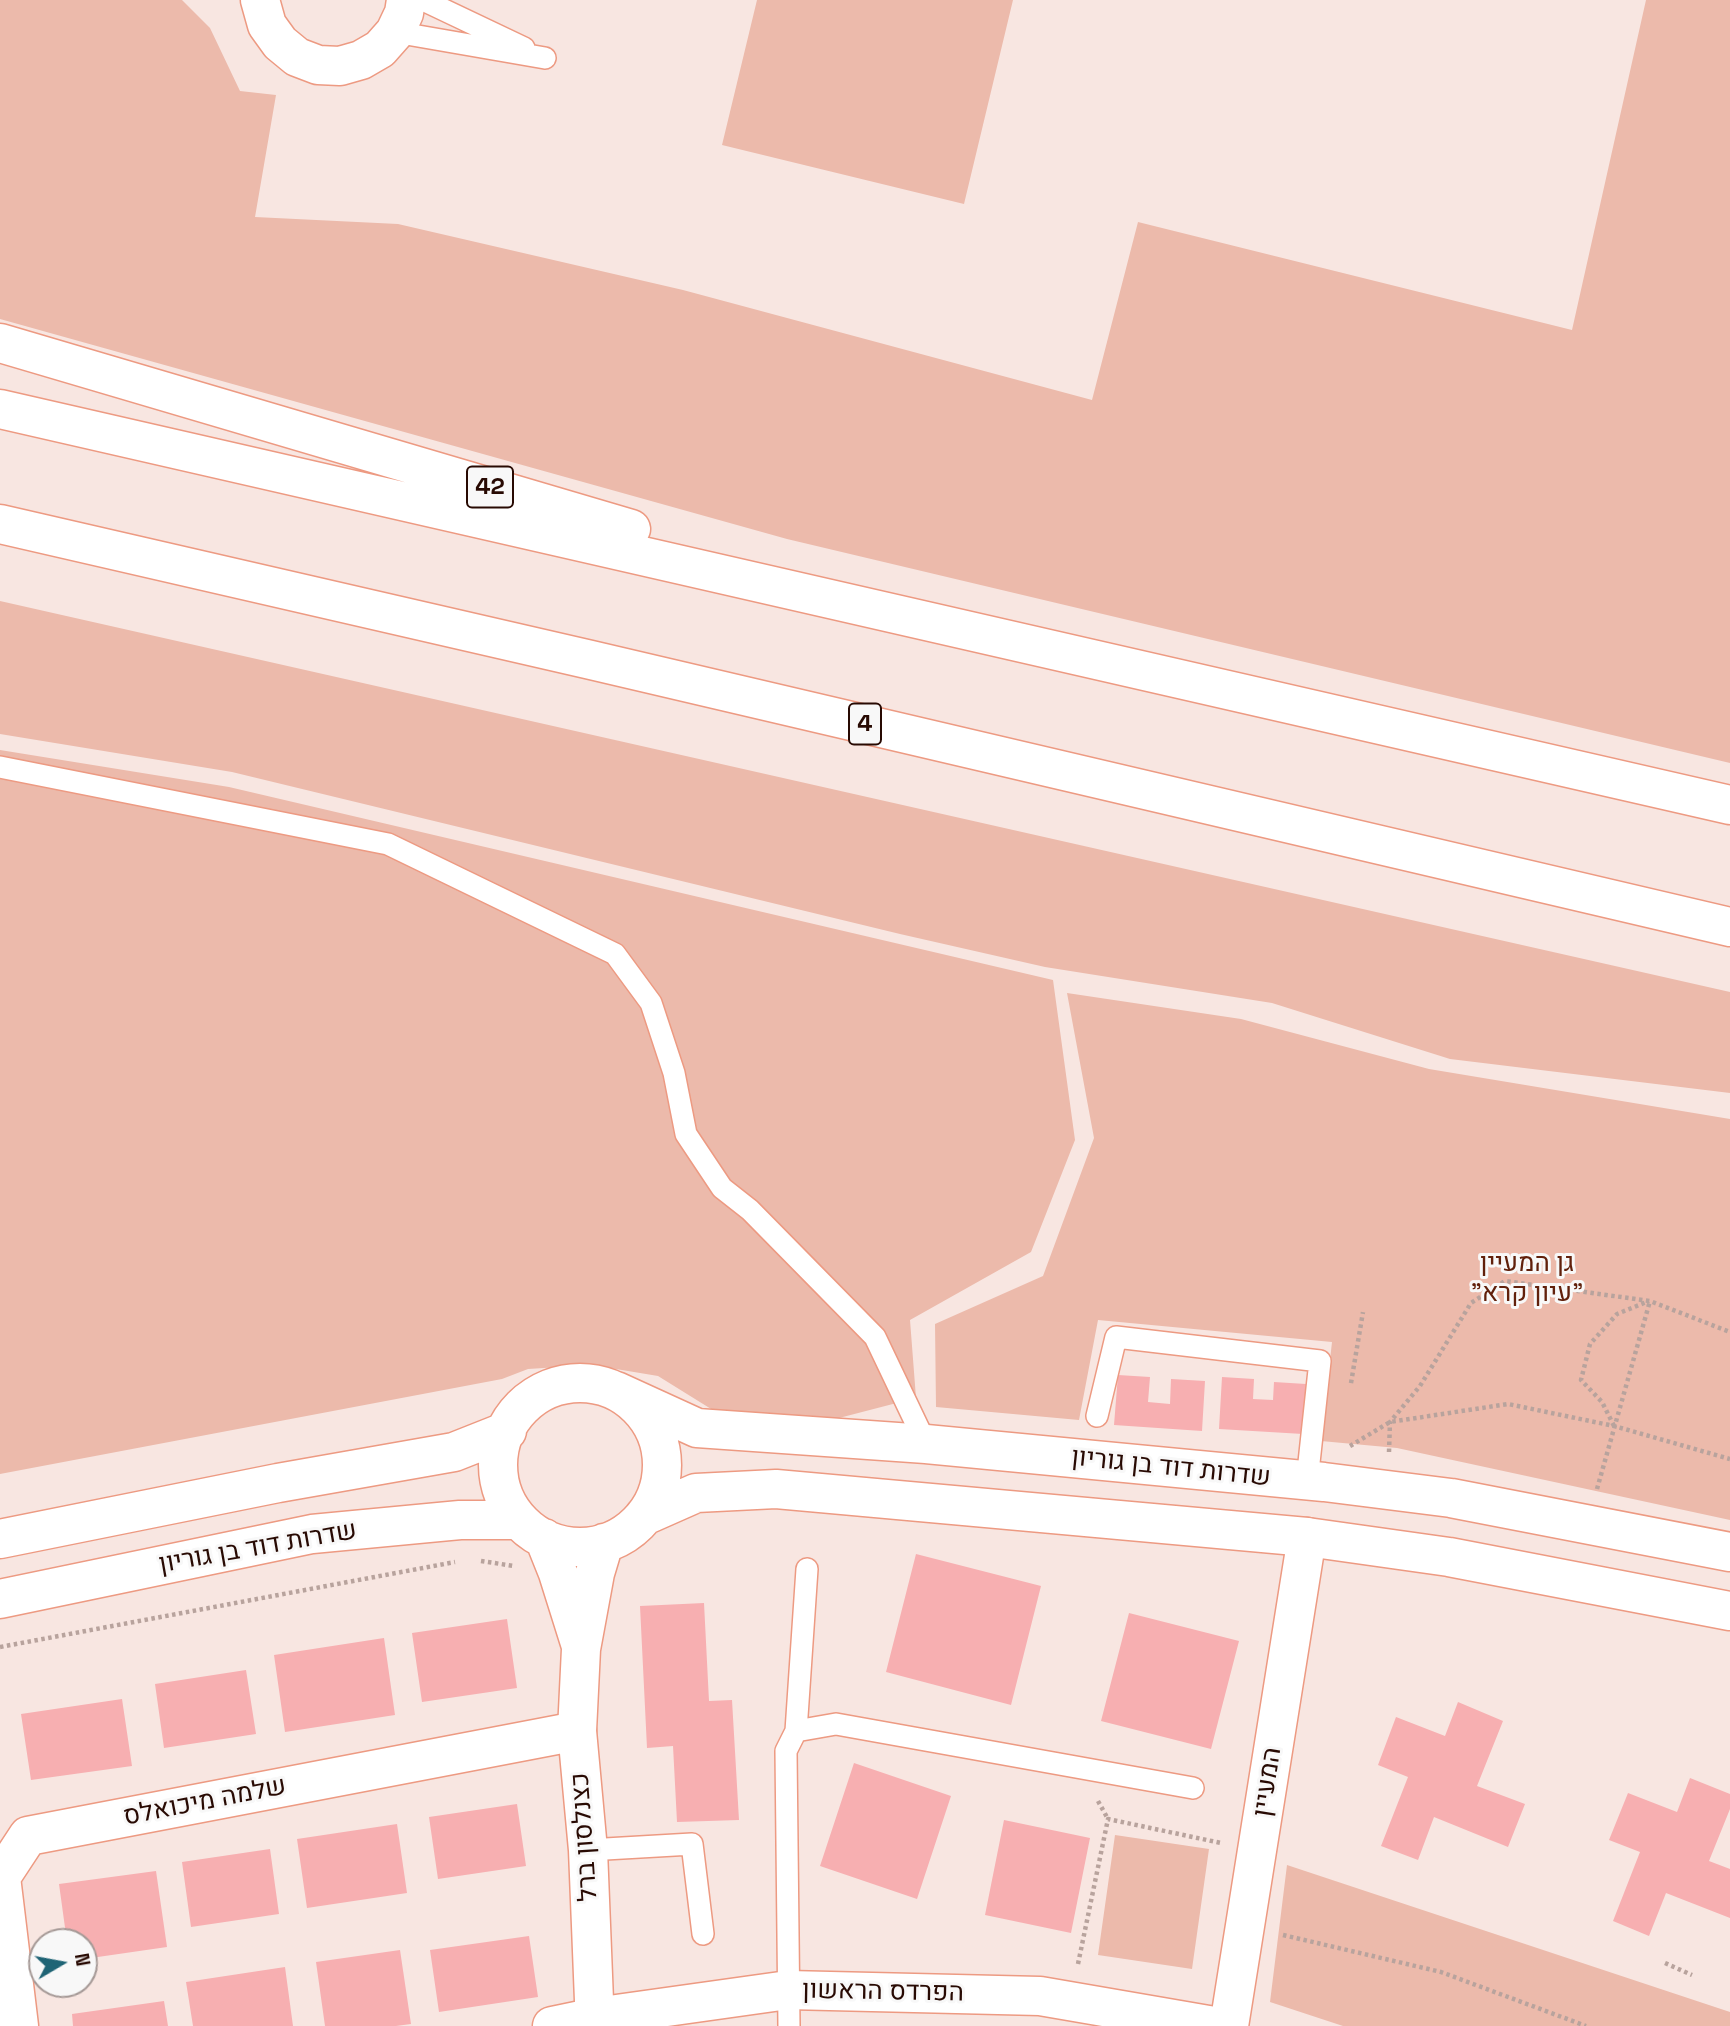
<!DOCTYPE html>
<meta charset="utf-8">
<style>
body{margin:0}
#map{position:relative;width:1730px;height:2026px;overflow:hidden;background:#f8e6e1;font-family:"Space Grotesk",sans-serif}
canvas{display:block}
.north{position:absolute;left:28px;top:1928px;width:70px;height:70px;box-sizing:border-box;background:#f8f8f8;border:2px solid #a59996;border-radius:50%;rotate:80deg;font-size:19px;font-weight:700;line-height:28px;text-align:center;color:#280a03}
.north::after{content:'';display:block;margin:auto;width:24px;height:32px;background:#1f6475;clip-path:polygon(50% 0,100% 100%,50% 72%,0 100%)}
</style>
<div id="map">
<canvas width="1730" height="2026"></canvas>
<div class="north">N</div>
</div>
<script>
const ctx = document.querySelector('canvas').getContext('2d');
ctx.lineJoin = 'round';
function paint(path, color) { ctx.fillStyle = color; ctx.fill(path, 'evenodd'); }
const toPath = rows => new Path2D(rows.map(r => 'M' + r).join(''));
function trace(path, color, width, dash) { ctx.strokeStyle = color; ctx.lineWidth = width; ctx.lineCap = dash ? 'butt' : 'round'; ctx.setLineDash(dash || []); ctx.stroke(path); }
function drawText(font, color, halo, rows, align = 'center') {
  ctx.font = font + ' "Space Grotesk",Heebo,sans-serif'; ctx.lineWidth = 6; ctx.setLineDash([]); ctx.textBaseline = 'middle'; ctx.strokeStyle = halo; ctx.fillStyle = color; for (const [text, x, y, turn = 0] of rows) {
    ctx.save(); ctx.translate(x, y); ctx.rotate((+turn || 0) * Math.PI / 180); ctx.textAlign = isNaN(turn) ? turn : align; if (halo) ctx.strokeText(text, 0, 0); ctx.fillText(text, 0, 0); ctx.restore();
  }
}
paint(toPath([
 [0,0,182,0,210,28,240,91,276,95,255,217,398,224,683,290,1092,400,1138,222,1572,330,1646,0,1730,0,1730,763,787,539,0,319],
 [757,0,1013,0,964,204,722,145],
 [0,601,1730,992,1730,1093,1450,1059,1272,1003,1045,967,900,934,232,772,0,734],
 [0,750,229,787,1053,980,1075,1140,1031,1252,910,1320,916,1398,812,1425,724,1417,658,1376,592,1365,528,1369,502,1379,0,1474],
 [1067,993,1241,1019,1429,1069,1730,1119,1730,1520,1397,1448,1321,1441,1332,1342,1098,1320,1079,1420,936,1407,935,1324,1043,1276,1094,1138],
 [1115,1835,1209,1849,1192,1969,1098,1955],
 [1287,1865,1730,2012,1730,2026,1343,2026,1270,2002]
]), '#ecbaab');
paint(toPath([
 [1118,1375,1150,1377,1148,1402,1170,1404,1171,1379,1205,1381,1202,1431,1114,1425],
 [1222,1377,1254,1379,1253,1399,1273,1400,1274,1382,1306,1384,1303,1434,1219,1429],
 [916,1554,1041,1586,1011,1705,886,1672],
 [704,1603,709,1701,732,1700,739,1820,677,1822,673,1746,647,1748,640,1606],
 [1129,1613,1239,1641,1211,1749,1101,1721],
 [507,1619,517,1688,422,1702,412,1633],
 [384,1638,395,1715,285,1732,274,1655],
 [246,1670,256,1734,164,1748,155,1684],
 [122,1699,132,1766,31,1780,21,1714],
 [1458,1702,1503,1721,1477,1786,1525,1804,1508,1847,1434,1817,1418,1860,1381,1846,1408,1777,1378,1765,1396,1717,1445,1736],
 [854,1763,951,1796,917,1899,820,1866],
 [1690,1778,1730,1794,1730,1809,1709,1861,1730,1869,1730,1918,1666,1893,1649,1936,1613,1921,1640,1852,1609,1840,1628,1793,1677,1812],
 [517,1804,526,1866,438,1879,429,1817],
 [1004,1820,1090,1838,1071,1933,985,1915],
 [397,1824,407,1893,307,1908,297,1839],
 [270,1849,279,1914,191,1927,182,1862],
 [156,1871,167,1947,84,1959,84,1942,67,1942,59,1884],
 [529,1936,538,1997,439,2012,430,1950],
 [400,1950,411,2024,396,2026,325,2026,316,1962],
 [285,1967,293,2026,193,2026,186,1982],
 [164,2001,168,2026,73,2026,72,2014]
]), '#f7afb1');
const service = toPath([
 [423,0,524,48],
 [395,32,545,58],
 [0,767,388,844,615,954,651,1003,674,1073,686,1134,722,1188,750,1210,875,1337,926,1444],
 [1097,1416,1116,1337,1320,1361,1307,1481],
 [796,1731,807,1569],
 [588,1850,692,1844,703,1934],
 [789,2026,786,1751,796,1731,836,1724,1193,1788]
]);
const minor = toPath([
 [19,2026,1,1877,28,1836,577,1731],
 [552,2026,595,2017,788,1990,1040,1996,1214,2026],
 [1229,2026,1307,1537]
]);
const tertiary = toPath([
 [260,0,267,25,280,43,297,57,318,65,340,66,361,60,380,49,395,32,404,13,406,0],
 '498 1465a82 82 0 1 1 164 0a82 82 0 1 1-164 0Z',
 [616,1391,697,1428,926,1444,1324,1482,1451,1498,1730,1552],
 [644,1516,696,1493,776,1489,1307,1537,1449,1557,1730,1611],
 [544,1538,558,1573,580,1643],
 [0,1539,278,1483,454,1452,507,1431],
 [0,1599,312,1534,460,1520,519,1520],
 [595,2026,588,1850,577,1731,581,1649,595,1573,604,1543]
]);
const motorway = toPath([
 [0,343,631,529],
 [0,409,1730,805],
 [0,524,591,660,1730,927]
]);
trace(service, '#ed9a82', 24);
trace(minor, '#ed9a82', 41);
trace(tertiary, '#ed9a82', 41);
trace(motorway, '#ed9a82', 41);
trace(toPath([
 [1351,1383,1363,1312],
 [1614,1426,1602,1402,1581,1380,1590,1344,1617,1314,1649,1301],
 [1350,1446,1390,1422,1508,1404,1614,1426,1730,1459],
 [1389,1452,1390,1422,1420,1386,1471,1303,1505,1281,1650,1301,1730,1332],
 [1597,1489,1650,1301],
 [481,1561,514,1566],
 [0,1647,455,1562],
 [1098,1801,1108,1819],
 [1283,1935,1441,1972,1586,2026],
 [1665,1963,1692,1975],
 [1078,1964,1108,1819,1221,1843]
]), '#b8a39d', 4.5, [3.5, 3.5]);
trace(service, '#fff', 21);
trace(minor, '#fff', 38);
trace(tertiary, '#fff', 38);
trace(motorway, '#fff', 38);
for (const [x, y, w] of [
 [490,487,46],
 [865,724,32]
]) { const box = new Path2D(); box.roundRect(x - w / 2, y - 20.5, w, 41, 5); ctx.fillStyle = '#f8f8f8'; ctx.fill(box); trace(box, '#280a03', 2); }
drawText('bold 24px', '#280a03', null, [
 ["42",490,487],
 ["4",865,724]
]);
drawText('26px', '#61200b', '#f8f8f8', [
 ["גן המעיין",1527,1264],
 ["\"עיון קרא\"",1527,1294]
]);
drawText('26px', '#280a03', '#f8f8f8', [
 ["שדרות דוד בן גוריון",1171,1468,6],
 ["שדרות דוד בן גוריון",258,1548,-10],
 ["המעיין",1268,1782,-81],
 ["שלמה מיכואלס",205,1802,-11],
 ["כצנלסון ברל",585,1837,-94],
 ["הפרדס הראשון",883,1992,1]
]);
</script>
